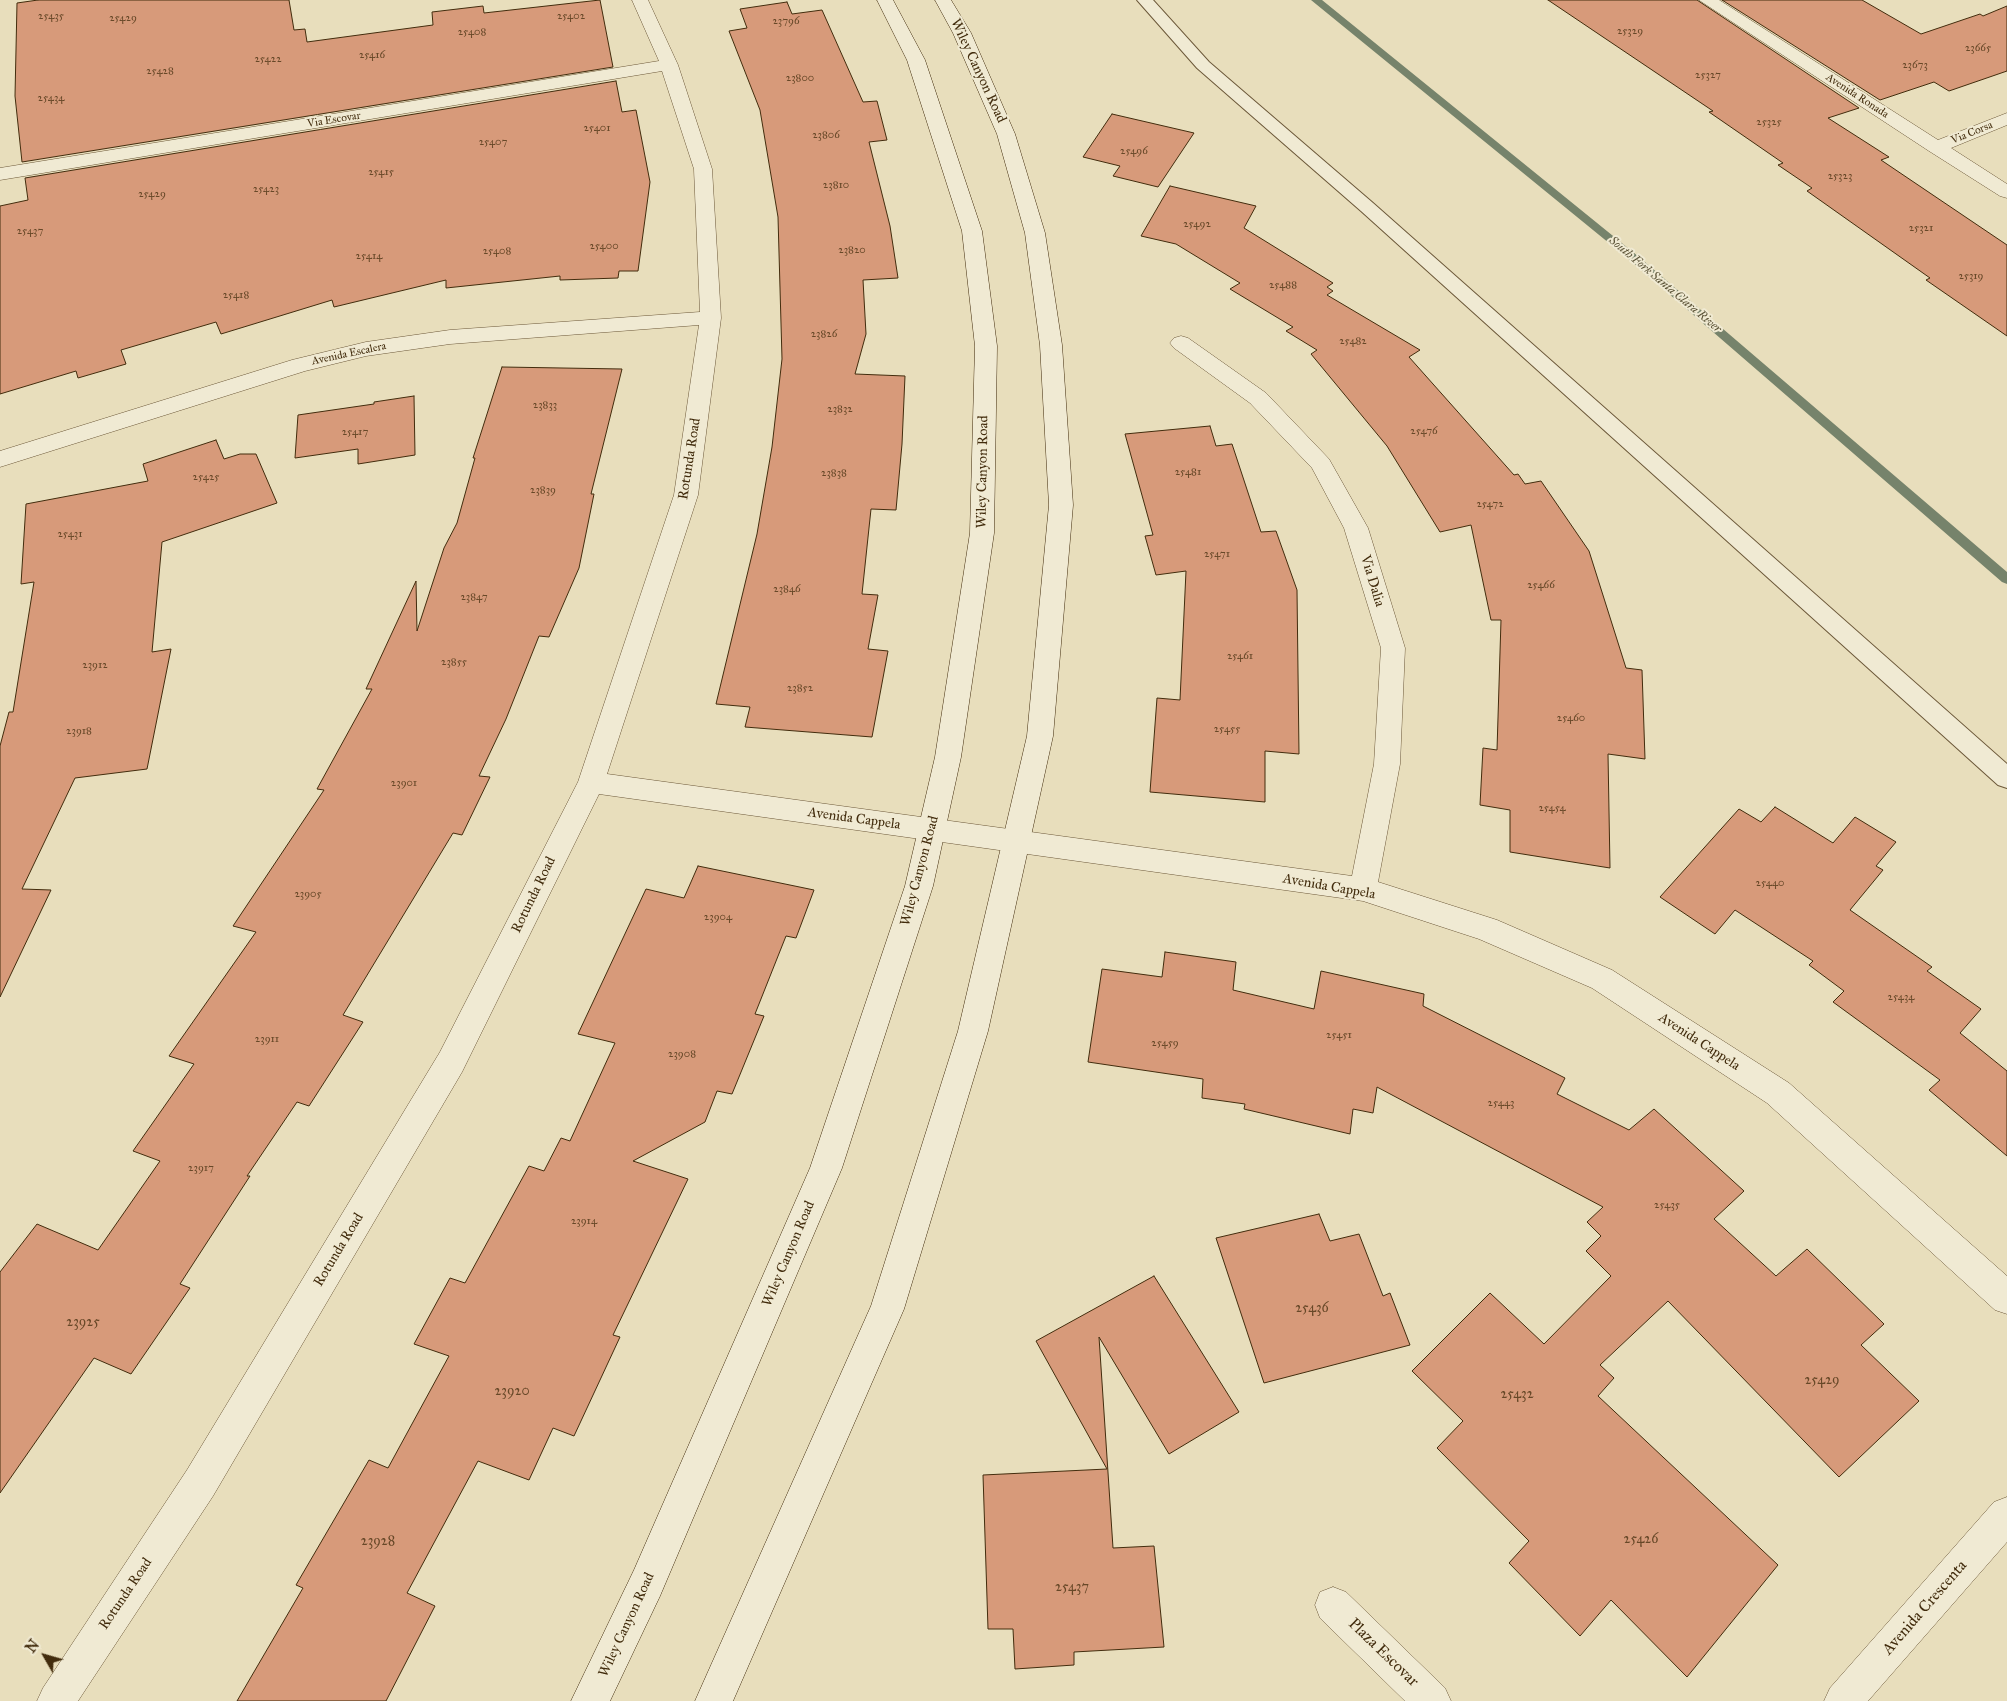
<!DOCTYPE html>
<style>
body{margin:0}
#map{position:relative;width:2007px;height:1701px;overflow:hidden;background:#e8debc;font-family:"IM FELL Great Primer",serif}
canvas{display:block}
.north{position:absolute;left:20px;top:1631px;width:50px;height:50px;-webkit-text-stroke:4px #f0ead3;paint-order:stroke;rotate:308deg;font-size:14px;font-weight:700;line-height:20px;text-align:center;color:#422c0d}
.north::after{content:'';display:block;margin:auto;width:18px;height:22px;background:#422c0d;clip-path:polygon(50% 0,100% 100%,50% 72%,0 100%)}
</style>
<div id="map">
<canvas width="2007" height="1701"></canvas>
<div class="north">N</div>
</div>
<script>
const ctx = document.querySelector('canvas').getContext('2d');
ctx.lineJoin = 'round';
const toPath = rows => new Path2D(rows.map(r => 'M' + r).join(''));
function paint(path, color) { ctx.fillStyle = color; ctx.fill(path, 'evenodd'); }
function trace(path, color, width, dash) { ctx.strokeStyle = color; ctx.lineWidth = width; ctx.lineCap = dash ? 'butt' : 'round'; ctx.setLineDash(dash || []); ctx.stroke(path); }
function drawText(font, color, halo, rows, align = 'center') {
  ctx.font = font + ' "IM FELL Great Primer",serif'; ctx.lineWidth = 4; ctx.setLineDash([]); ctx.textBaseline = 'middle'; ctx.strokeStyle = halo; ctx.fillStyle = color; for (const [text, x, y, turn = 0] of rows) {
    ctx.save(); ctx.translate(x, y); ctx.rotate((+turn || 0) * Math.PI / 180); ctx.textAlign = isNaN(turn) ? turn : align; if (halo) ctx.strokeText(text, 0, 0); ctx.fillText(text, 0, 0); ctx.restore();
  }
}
paint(toPath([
 [1311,0,1322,0,1639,257,2007,572,2007,584,2002,582,1631,261,1311,0]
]), '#76836b');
const building = toPath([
 [38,0,289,0,294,30,305,29,307,42,433,25,432,12,483,6,484,13,600,0,613,67,22,162,15,96,17,3,38,0],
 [1548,0,1697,0,1859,108,1828,118,1889,157,1881,160,2007,245,2007,336,1926,280,1930,278,1807,191,1812,188,1778,165,1783,163,1709,112,1713,111,1548,0],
 [1722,0,1862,0,1921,34,1980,14,1983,16,2007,6,2007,71,1949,91,1934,82,1880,100,1722,0],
 [787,2,792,14,822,10,863,102,877,101,887,140,869,142,890,226,898,278,863,280,866,334,855,374,905,376,902,444,896,510,871,509,862,594,878,595,868,649,888,651,872,737,745,727,750,707,716,704,757,534,772,447,782,359,778,217,760,110,729,31,747,28,740,9,787,2],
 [616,81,622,112,636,110,650,182,638,271,619,271,618,278,560,280,560,276,446,288,446,280,334,307,332,300,221,334,216,322,121,350,126,364,78,378,76,371,0,394,0,206,28,200,25,178,616,81],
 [1112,114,1194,133,1158,187,1113,176,1120,166,1083,157,1112,114],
 [1170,186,1256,206,1244,228,1333,283,1327,287,1333,291,1327,295,1420,350,1409,357,1514,475,1518,474,1525,484,1541,481,1589,551,1626,668,1642,670,1645,759,1608,754,1610,868,1510,852,1510,810,1480,805,1483,748,1497,750,1501,620,1491,620,1471,525,1440,532,1387,446,1311,354,1317,350,1286,331,1293,327,1230,289,1240,283,1176,244,1141,236,1170,186],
 [502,367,622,369,591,494,594,494,579,568,549,637,539,636,506,719,479,776,490,777,462,835,453,833,343,1015,363,1022,309,1106,297,1102,247,1176,250,1176,180,1284,190,1288,131,1374,94,1358,0,1493,0,1272,37,1224,98,1250,160,1161,133,1151,194,1064,169,1056,256,932,233,926,324,790,317,789,372,689,366,689,416,581,417,631,444,548,457,523,475,458,473,458,502,367],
 [414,396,415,455,358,464,358,449,295,458,298,415,374,404,374,402,414,396],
 [1210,426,1216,446,1232,444,1261,532,1276,531,1297,590,1299,754,1265,751,1265,802,1150,792,1157,698,1180,700,1186,571,1156,575,1145,536,1153,535,1125,434,1210,426],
 [216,440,224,459,240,454,256,454,277,503,162,542,152,652,171,649,147,769,75,778,22,889,51,890,0,997,0,746,9,712,13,712,34,582,21,584,26,504,148,481,143,464,216,440],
 [1775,807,1833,843,1855,817,1896,842,1876,866,1883,870,1850,910,1932,967,1927,971,1981,1009,1960,1033,2007,1071,2007,1156,1929,1090,1940,1080,1833,1002,1844,991,1809,965,1813,961,1735,910,1715,934,1660,897,1739,809,1761,822,1775,807],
 [698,866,814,890,796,938,786,936,755,1014,764,1016,732,1094,717,1091,705,1122,633,1161,688,1179,613,1335,620,1337,574,1436,553,1428,529,1480,478,1461,407,1593,435,1606,386,1701,237,1701,303,1588,296,1585,369,1460,388,1468,449,1356,414,1344,450,1278,465,1283,529,1166,544,1171,561,1138,570,1141,615,1043,578,1034,646,889,684,898,698,866],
 [1165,952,1236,962,1233,990,1314,1009,1321,971,1424,994,1423,1006,1565,1078,1557,1094,1629,1130,1654,1109,1744,1191,1714,1219,1776,1276,1807,1249,1884,1324,1861,1345,1919,1401,1839,1477,1668,1301,1600,1365,1614,1378,1598,1396,1778,1565,1687,1677,1611,1600,1580,1636,1509,1563,1529,1541,1437,1448,1463,1421,1412,1371,1490,1293,1544,1344,1611,1276,1586,1251,1601,1236,1587,1222,1603,1207,1377,1087,1373,1113,1353,1109,1350,1134,1244,1109,1245,1104,1202,1098,1203,1079,1088,1062,1102,969,1162,977,1165,952],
 [1319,1214,1330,1241,1359,1234,1383,1296,1390,1293,1410,1345,1264,1383,1216,1238,1319,1214],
 [1154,1276,1239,1412,1169,1454,1099,1337,1113,1548,1154,1546,1164,1647,1074,1652,1074,1665,1015,1669,1013,1629,988,1629,983,1475,1107,1469,1036,1341,1154,1276]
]);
paint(building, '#d79a7a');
trace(building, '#422c0d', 1);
const service = toPath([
 [1137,0,1153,0,1209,62,1373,203,2007,764,2007,788,1998,785,1361,211,1197,68,1137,0]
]);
const minor = toPath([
 [632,0,648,0,678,65,712,169,721,318,698,495,607,774,1352,876,1374,764,1381,648,1344,528,1312,468,1250,403,1174,348,1170,343,1174,338,1181,336,1188,338,1266,393,1329,459,1368,528,1405,648,1400,764,1378,882,1497,920,1612,970,1789,1083,2007,1276,2007,1314,1995,1310,1767,1103,1592,988,1479,939,1363,901,599,794,462,1072,213,1496,78,1701,37,1701,43,1688,187,1470,440,1052,578,782,674,495,699,325,450,344,366,356,305,371,0,467,0,451,292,360,366,342,450,330,700,312,694,169,662,71,0,180,0,168,659,61,632,0],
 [1699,0,1719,0,1938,140,2007,113,2007,125,1951,148,2007,184,2007,198,2000,196,1929,151,1699,0],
 [2007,1497,2007,1542,1868,1701,1824,1701,1830,1688,1994,1502,2007,1497],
 [1333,1587,1346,1592,1445,1688,1451,1701,1405,1701,1320,1618,1315,1605,1320,1592,1333,1587]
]);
const secondary = toPath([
 [877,0,893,0,925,60,982,231,997,346,994,533,961,757,933,886,842,1168,660,1596,610,1701,571,1701,634,1570,810,1168,905,886,935,757,970,533,975,346,962,231,907,60,877,0],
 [935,0,951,0,971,33,1015,134,1045,233,1062,345,1073,505,1053,736,988,1031,904,1309,733,1701,695,1701,871,1306,958,1031,1027,736,1049,505,1040,345,1025,233,997,134,953,33,935,0]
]);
trace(service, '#6c5839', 2);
trace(minor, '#6c5839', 1);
trace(secondary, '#422c0d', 1);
paint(service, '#f0ead3');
paint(minor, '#f0ead3');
paint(secondary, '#f0ead3');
drawText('11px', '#674828', null, [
 ["25435",51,16],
 ["25402",571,16],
 ["25429",123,18],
 ["23796",786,21],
 ["25329",1630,31],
 ["25408",472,32],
 ["23665",1978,48],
 ["25416",372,55],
 ["25422",268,59],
 ["23673",1915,65],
 ["25428",160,71],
 ["25327",1708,75],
 ["23800",800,78],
 ["25434",51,98],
 ["25325",1769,122],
 ["25401",597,128],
 ["23806",826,135],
 ["25407",493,142],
 ["25496",1134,151],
 ["25415",381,172],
 ["25323",1840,176],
 ["23810",836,185],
 ["25423",266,189],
 ["25429",152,194],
 ["25492",1197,224],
 ["25321",1921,228],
 ["25437",30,231],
 ["25400",604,246],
 ["23820",852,250],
 ["25408",497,251],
 ["25414",369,256],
 ["25319",1971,276],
 ["25488",1283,285],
 ["25418",236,295],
 ["23826",824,334],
 ["25482",1353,341],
 ["23833",545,405],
 ["23832",840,409],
 ["25476",1424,431],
 ["25417",355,432],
 ["25481",1188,472],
 ["23838",834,473],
 ["25425",206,477],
 ["23839",543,490],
 ["25472",1490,504],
 ["25431",70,534],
 ["25471",1217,554],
 ["25466",1541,585],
 ["23846",787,589],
 ["23847",474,597],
 ["25461",1240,656],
 ["23855",454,662],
 ["23912",95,665],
 ["23852",800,688],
 ["25460",1571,718],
 ["25455",1227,729],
 ["23918",79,731],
 ["23901",404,783],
 ["25454",1552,808],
 ["25440",1770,883],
 ["23905",308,894],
 ["23904",718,917],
 ["25434",1901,997],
 ["25451",1339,1035],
 ["23911",267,1039],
 ["25459",1165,1043],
 ["23908",682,1054],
 ["25443",1501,1103],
 ["23917",201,1168],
 ["25435",1667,1205],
 ["23914",584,1221]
]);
drawText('11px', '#422c0d', '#f0ead3', [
 ["Avenida Ronada",1857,96,33],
 ["Via Escovar",334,120,-9],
 ["Via Corsa",1972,133,-22],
 ["Avenida Escalera",349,354,-12]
]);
drawText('italic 12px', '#585034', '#f0ead3', [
 ["South Fork Santa Clara River",1665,285,40]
]);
drawText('14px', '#422c0d', '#f0ead3', [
 ["Wiley Canyon Road",978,71,65],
 ["Rotunda Road",690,459,-81],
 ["Wiley Canyon Road",983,472,-89],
 ["Via Dalia",1372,581,73],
 ["Avenida Cappela",854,819,8],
 ["Wiley Canyon Road",920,871,-75],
 ["Avenida Cappela",1329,887,10],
 ["Rotunda Road",534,895,-64],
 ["Avenida Cappela",1699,1042,33],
 ["Rotunda Road",339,1250,-59],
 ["Wiley Canyon Road",789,1254,-67],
 ["Rotunda Road",126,1594,-56],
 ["Wiley Canyon Road",627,1625,-65]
]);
drawText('14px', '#674828', null, [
 ["25436",1312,1309],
 ["23925",83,1323],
 ["25429",1822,1381],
 ["23920",512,1392],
 ["25432",1517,1395],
 ["25426",1641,1540],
 ["23928",378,1542],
 ["25437",1072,1588]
]);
drawText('16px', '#422c0d', '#f0ead3', [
 ["Avenida Crescenta",1925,1608,-49],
 ["Plaza Escovar",1383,1653,44]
]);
</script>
